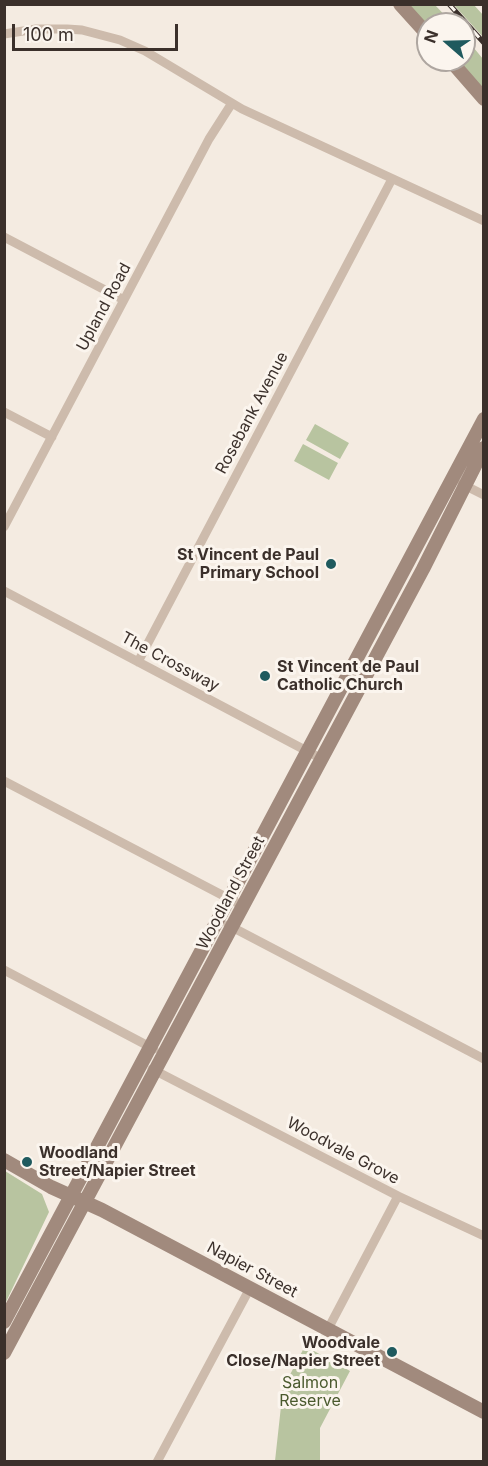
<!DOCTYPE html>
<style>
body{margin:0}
#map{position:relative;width:488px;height:1466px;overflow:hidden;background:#f4ebe1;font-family:Inter,sans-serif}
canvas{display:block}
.frame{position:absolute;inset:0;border:6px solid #3b302b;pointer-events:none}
.north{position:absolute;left:416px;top:12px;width:60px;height:60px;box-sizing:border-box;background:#fbf5ee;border:2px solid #aea6a0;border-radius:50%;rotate:290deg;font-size:16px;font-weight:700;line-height:24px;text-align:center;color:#3b302b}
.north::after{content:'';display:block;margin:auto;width:21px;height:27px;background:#1f5a5e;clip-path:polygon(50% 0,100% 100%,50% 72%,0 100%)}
.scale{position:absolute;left:12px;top:24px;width:166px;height:27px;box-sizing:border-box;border:3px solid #3b302b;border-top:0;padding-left:8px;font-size:18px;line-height:21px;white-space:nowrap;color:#3b302b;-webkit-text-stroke:4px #fbf5ee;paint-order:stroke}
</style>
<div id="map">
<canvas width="488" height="1466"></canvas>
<div class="frame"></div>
<div class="north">N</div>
<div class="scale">100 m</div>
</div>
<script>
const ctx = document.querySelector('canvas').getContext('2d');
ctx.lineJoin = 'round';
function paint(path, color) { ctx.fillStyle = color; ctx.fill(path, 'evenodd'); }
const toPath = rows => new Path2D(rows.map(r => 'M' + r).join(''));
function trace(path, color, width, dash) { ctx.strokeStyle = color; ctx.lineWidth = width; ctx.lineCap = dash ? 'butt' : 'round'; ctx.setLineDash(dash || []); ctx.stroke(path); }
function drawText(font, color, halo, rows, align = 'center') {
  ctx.font = font + ' Inter,sans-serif'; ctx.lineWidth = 6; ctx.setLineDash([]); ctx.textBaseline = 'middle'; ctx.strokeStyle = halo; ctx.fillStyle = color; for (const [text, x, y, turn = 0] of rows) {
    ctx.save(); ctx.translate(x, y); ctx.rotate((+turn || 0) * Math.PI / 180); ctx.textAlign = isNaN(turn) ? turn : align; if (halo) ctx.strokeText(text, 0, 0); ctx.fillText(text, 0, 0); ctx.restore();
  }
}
paint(toPath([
 [409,5,435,5,453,24,428,24,428,26],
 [454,5,474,5,483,15,483,37],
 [464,36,483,59,483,90,458,60,464,60],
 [315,424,349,443,340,459,306,440],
 [303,444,338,463,329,480,294,461],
 [5,1171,42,1194,49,1212,5,1304],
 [305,1346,350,1371,320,1428,320,1461,275,1461,283,1388]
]), '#b8c4a0');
trace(toPath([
 [4,34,36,29,67,29,82,30,120,40,145,51,242,109,484,221],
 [4,237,124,300],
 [4,412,52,437],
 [462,484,484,495],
 [4,527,209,139,232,103],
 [4,591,322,759],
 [138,662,392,179],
 [4,781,243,906],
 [228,925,484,1059],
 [4,970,154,1049],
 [152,1069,398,1196,328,1329],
 [398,1196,484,1236],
 [157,1462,250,1288]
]), '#cdbbac', 9);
trace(toPath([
 [400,4,428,35],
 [450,60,484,99],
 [4,1160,51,1187,102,1210,484,1412],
 [4,1322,484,419],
 [4,1353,423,569,484,448]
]), '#a18a7d', 14);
const rail = toPath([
 [449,4,484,43]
]);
trace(rail, '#3b302b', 5);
trace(rail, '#fbf5ee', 3, [9]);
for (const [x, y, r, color] of [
 [331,564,6,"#1f5a5e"],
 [265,676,6,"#1f5a5e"],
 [27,1162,6,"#1f5a5e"],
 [392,1352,6,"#1f5a5e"]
]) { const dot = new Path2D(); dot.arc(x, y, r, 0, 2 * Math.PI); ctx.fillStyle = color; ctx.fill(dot); trace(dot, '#fbf5ee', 2); }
drawText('16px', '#3b302b', '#fbf5ee', [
 ["Upland Road",104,307,-62],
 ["Rosebank Avenue",252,413,-62],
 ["The Crossway",170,662,28],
 ["Woodland Street",231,893,-62],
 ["Woodvale Grove",343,1151,28],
 ["Napier Street",252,1270,28]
]);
drawText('bold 16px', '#3b302b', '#fbf5ee', [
 ["St Vincent de Paul",319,555],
 ["Primary School",319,573],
 ["St Vincent de Paul",277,667,"left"],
 ["Catholic Church",277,685,"left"],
 ["Woodland",39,1153,"left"],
 ["Street/Napier Street",39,1171,"left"],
 ["Woodvale",380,1343],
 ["Close/Napier Street",380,1361]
], 'right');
drawText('16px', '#4a5a2e', '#fbf5ee', [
 ["Salmon",310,1383],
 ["Reserve",310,1401]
]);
</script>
